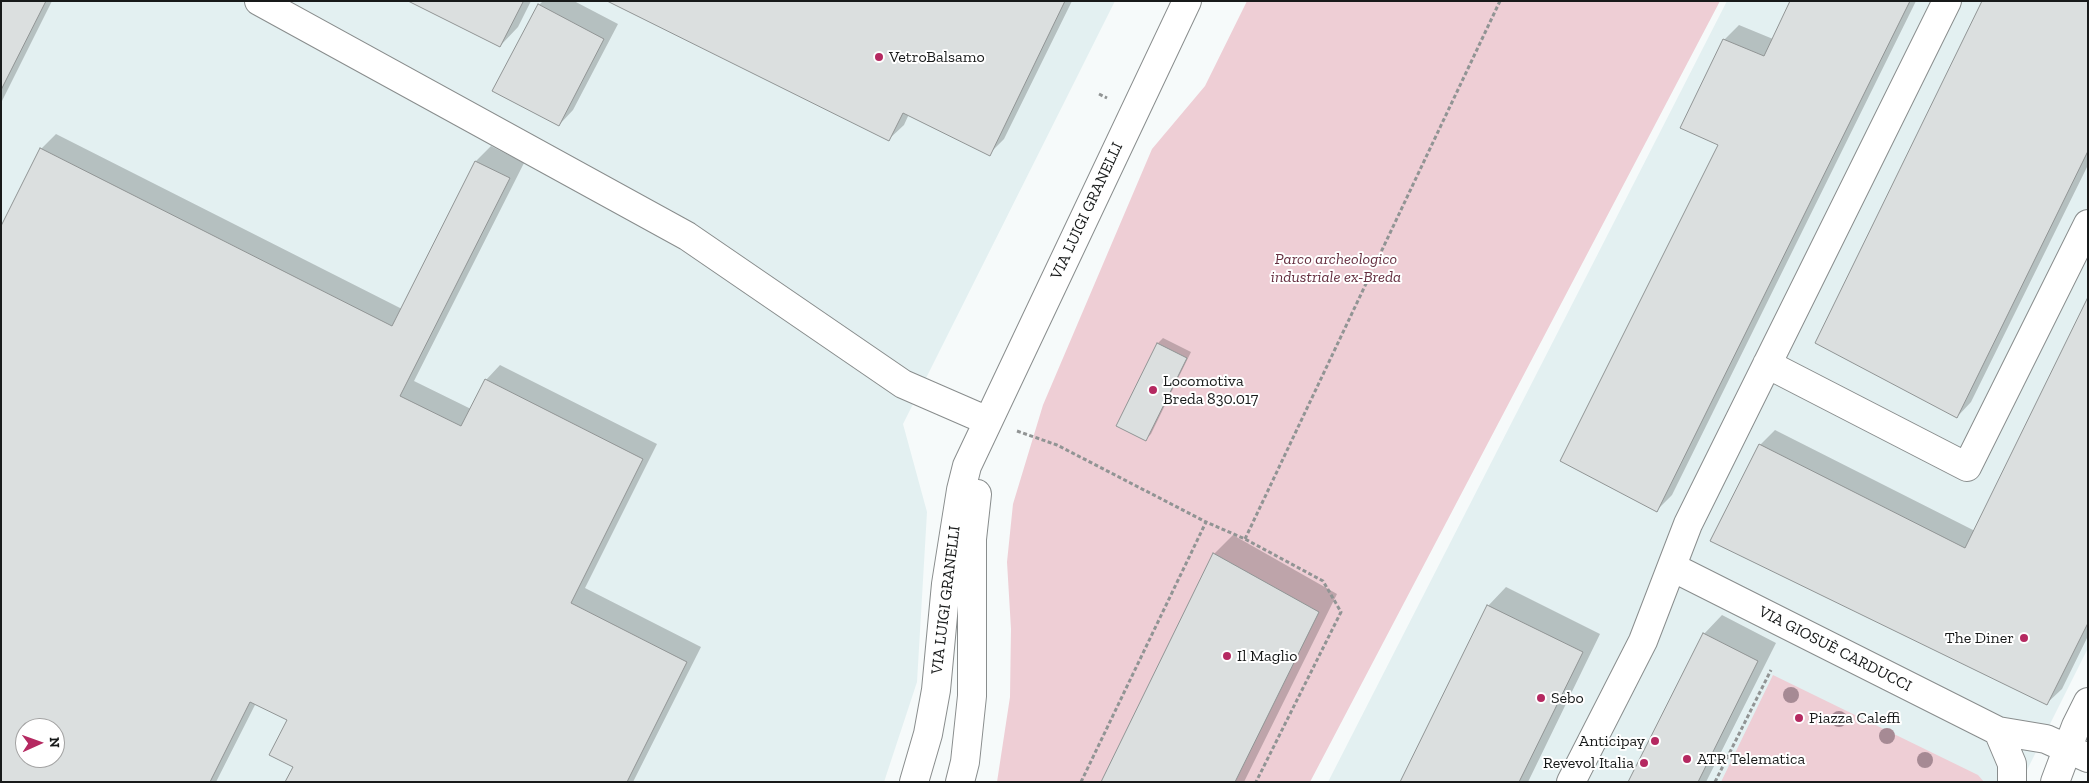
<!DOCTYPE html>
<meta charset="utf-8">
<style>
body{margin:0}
#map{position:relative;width:2089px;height:783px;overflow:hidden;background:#f6fafa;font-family:"Zilla Slab",serif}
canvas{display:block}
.frame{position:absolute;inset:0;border:2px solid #181a1a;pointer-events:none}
.north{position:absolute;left:15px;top:718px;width:50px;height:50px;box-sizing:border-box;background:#fff;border:1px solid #a3a3a3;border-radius:50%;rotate:88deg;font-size:14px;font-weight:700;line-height:20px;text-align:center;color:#181a1a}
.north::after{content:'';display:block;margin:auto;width:18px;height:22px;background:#b52961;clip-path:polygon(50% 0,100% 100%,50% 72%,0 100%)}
</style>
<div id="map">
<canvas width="2089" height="783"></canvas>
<div class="frame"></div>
<div class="north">N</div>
</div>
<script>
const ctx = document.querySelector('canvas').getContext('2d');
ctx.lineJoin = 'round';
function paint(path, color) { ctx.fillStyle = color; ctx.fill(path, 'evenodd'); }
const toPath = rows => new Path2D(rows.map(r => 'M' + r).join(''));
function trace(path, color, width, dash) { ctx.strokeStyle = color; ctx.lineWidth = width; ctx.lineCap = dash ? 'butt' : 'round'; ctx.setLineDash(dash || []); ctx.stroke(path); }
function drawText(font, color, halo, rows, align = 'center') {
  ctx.font = font + ' "Zilla Slab",serif'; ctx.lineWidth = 4; ctx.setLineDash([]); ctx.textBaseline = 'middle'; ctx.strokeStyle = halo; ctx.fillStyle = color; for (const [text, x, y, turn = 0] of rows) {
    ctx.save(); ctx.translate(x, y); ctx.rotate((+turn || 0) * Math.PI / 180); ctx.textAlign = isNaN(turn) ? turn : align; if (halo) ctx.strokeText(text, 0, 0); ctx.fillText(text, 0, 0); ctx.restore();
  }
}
paint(toPath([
 [1,1,1115,1,903,424,927,512,917,682,884,782,1,782],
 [25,728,55,728,55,758,25,758],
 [1727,1,2088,1,2088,648,2021,782,1328,782]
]), '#e3f0f1');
paint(toPath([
 [1247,1,1720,1,1310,782,997,782,1010,697,1011,629,1007,562,1013,504,1043,405,1152,149,1205,86],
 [1773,675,1978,775,1984,782,1721,782]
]), '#eeced5');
paint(toPath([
 [1,1,52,1,1,103],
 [411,1,531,1,518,27,500,46],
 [543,1,574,1,618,24,573,110,559,125,539,5],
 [610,1,1072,1,1004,139,989,154,909,114,904,125,889,139],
 [1791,1,1916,1,1672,495,1657,510,1719,144,1724,40,1739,25,1773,39],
 [2088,1,2088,165,1971,402,1957,417],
 [56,134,402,309,476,161,491,146,524,163,414,381,471,409,486,380,500,365,657,444,585,588,701,647,633,782,287,782,295,766,288,720,256,703,216,782,1,782,41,149],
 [25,728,55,728,55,758,25,758],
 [2088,300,2088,636,2062,689,2047,703,1760,445,1775,430,1975,531],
 [1163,338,1191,352,1151,434,1146,439,1117,426,1158,343],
 [1233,535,1337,594,1244,782,1103,782,1214,554],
 [1506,587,1600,634,1528,782,1401,782,1488,606],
 [1722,615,1776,643,1706,782,1629,782,1704,634]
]), '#0003');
const building = toPath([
 [1,1,46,1,1,90,1,1],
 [408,1,522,1,523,2,500,47,408,1],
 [607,1,1065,1,990,156,903,113,889,141,607,1],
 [1790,1,1910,1,1657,512,1560,461,1718,145,1680,128,1723,39,1764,56,1790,1],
 [1982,1,2088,1,2088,151,1957,418,1815,343,1982,1],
 [538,4,604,39,559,126,492,91,538,4],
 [40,148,392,326,475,161,510,178,400,396,461,426,485,379,643,459,571,603,687,662,627,782,285,782,293,767,269,755,287,720,250,702,210,782,1,782,1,226,40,148],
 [25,728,55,728,55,758,25,758,25,728],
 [2088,297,2088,623,2047,705,1710,541,1759,444,1965,548,2088,297],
 [1157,343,1187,358,1146,441,1116,426,1157,343],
 [1213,553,1319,612,1235,782,1101,782,1213,553],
 [1487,605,1583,652,1519,782,1400,782,1487,605],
 [1703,633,1758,661,1701,776,1698,782,1628,782,1703,633]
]);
paint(building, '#dbdfdf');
trace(building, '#919595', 1);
const minor = toPath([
 [259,1,687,236,903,384,988,421],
 [1767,364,1967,467,2088,224],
 [1672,567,1998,731,2046,739,2088,758],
 [1998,731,2012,764,2012,782],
 [914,782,928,734,936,690,946,584,961,490,967,466,1187,1],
 [960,782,965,762,972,696,972,539,977,494],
 [1571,782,1643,641,1688,524,1947,1],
 [2055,782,2076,726,2088,702]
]);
trace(minor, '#898d8d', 30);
trace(toPath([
 [1099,94,1107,98],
 [1017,431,1057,445,1206,522],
 [1245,539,1500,1],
 [1081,782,1206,522,1245,539,1323,581,1341,612,1256,782],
 [1715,782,1771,670]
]), '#919494', 3, [4, 2.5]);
trace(minor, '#fff', 28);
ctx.fillStyle = '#a68a94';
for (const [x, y] of [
 [1791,695],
 [1839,719],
 [1887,736],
 [1925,760]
]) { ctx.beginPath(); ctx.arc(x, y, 8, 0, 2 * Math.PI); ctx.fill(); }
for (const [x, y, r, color] of [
 [879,57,5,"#b52961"],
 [1153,390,5,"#b52961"],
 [2024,638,5,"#b52961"],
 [1227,656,5,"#b52961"],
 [1541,698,5,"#b52961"],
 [1799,718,5,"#b52961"],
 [1655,741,5,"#b52961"],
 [1687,759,5,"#b52961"],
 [1644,763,5,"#b52961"]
]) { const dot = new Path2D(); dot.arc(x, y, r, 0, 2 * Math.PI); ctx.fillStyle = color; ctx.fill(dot); trace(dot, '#fff', 2); }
drawText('16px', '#181a1a', '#fff', [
 ["VetroBalsamo",889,57],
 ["Locomotiva",1163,381],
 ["Breda 830.017",1163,399],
 ["The Diner",2014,638,"right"],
 ["Il Maglio",1237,656],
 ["Sebo",1551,698],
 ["Piazza Caleffi",1809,718],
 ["Anticipay",1645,741,"right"],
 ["ATR Telematica",1697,759],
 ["Revevol Italia",1634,763,"right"]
], 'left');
drawText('16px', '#181a1a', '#fff', [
 ["VIA LUIGI GRANELLI",1087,211,-65],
 ["VIA LUIGI GRANELLI",946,600,-83],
 ["VIA GIOSUÈ CARDUCCI",1835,649,27]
]);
drawText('italic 16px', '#652f40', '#fff', [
 ["Parco archeologico",1336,259],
 ["industriale ex-Breda",1336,277]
]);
</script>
